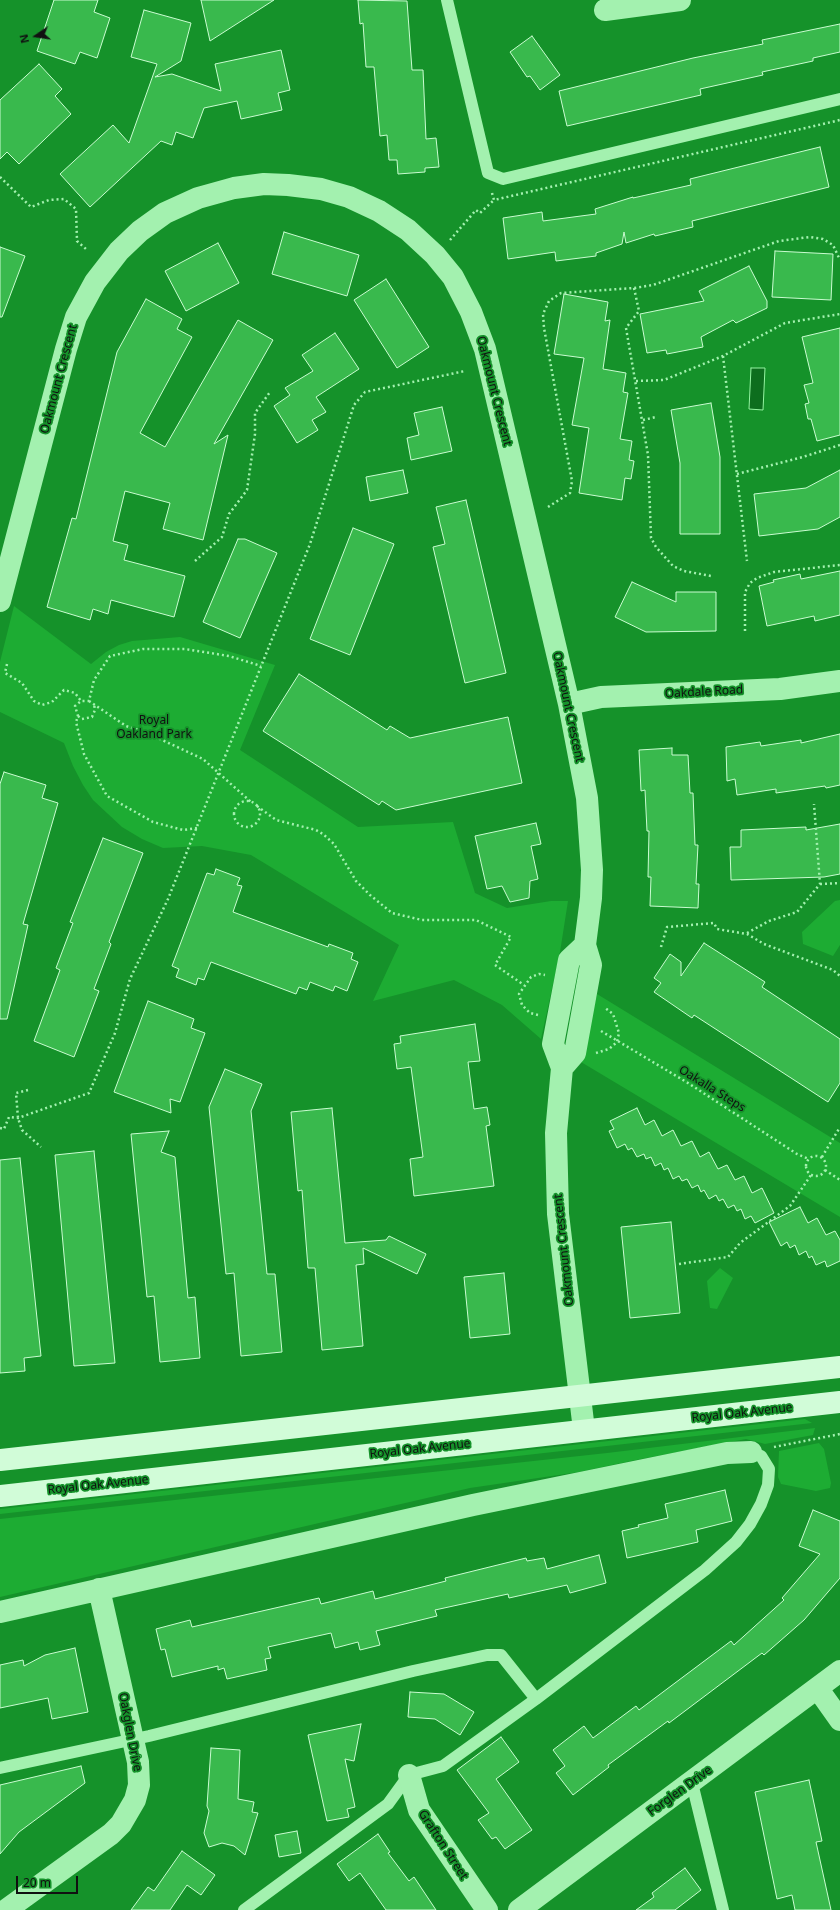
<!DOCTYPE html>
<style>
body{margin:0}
#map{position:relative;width:840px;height:1910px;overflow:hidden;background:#15922a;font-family:"Noto Sans",sans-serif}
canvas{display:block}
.north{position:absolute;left:16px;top:16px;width:40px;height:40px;-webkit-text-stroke:3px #15922a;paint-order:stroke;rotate:257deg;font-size:11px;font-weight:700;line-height:16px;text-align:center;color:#111}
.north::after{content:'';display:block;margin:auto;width:14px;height:18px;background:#111;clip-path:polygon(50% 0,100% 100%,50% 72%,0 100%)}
.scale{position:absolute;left:16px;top:1876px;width:62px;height:18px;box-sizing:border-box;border:2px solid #111;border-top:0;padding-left:5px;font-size:12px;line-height:14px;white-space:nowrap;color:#111;-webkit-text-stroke:3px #15922a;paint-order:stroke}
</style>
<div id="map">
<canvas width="840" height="1910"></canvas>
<div class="north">N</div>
<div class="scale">20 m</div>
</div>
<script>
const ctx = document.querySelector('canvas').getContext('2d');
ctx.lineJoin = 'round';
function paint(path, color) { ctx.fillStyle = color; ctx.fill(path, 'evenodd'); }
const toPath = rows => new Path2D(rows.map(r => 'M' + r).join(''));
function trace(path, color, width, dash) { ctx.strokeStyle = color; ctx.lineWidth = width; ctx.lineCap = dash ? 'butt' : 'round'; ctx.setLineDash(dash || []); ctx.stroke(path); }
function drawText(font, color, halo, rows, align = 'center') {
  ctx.font = font + ' "Noto Sans",sans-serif'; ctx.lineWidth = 3.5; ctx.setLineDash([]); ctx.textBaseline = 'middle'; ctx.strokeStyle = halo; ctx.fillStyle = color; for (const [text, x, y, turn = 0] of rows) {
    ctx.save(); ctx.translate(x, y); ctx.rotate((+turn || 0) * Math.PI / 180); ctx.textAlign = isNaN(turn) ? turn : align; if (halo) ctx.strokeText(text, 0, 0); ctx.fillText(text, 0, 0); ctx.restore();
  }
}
paint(toPath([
 [14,606,91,664,106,652,119,645,132,641,180,637,275,665,240,750,358,827,453,822,475,893,507,908,551,901,568,901,560,952,541,1039,502,1005,454,980,373,1001,399,945,251,855,202,846,163,848,142,839,122,827,93,800,83,785,73,766,64,743,0,712,0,662],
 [840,900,840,945,833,956,803,944,802,932,835,901],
 [597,994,840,1143,840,1217,581,1062],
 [720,1268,733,1278,717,1309,710,1308,707,1281],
 [805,1419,812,1423,0,1514,0,1509],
 [815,1428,813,1435,765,1444,746,1439,631,1461,579,1472,470,1488,0,1597,0,1519,607,1453],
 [819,1443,824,1449,831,1483,830,1488,816,1491,781,1484,778,1477,779,1451]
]), '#1dac33');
const water = toPath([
 [751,368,765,368,763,410,749,409,751,368]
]);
paint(water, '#0d6e1e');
trace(water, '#95f4a2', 1);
const building = toPath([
 [54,0,98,0,94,12,110,18,97,58,80,52,75,64,37,51,54,0],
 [201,0,274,0,210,41,201,0],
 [358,0,407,1,412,70,423,70,426,139,436,138,439,167,425,168,425,172,398,174,397,160,389,160,387,135,380,136,374,67,366,67,363,23,360,24,358,0],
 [144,10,191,23,181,61,155,77,172,74,221,91,215,64,281,50,290,90,278,93,282,110,241,119,237,101,204,108,193,138,176,132,172,145,161,141,90,207,60,174,113,125,129,143,157,64,131,57,144,10],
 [840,24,840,52,813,58,813,61,762,72,763,75,700,89,701,95,567,126,559,91,693,58,763,44,762,40,840,24],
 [532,36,560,75,540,90,530,76,527,77,510,52,532,36],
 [39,64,62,89,55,96,71,114,19,164,7,152,0,159,0,100,39,64],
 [820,147,829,187,692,221,693,227,655,236,654,234,626,243,624,232,622,244,596,253,596,256,556,261,555,252,508,259,503,218,542,212,543,221,596,214,595,209,633,197,633,198,691,185,690,179,820,147],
 [284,232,359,255,347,296,272,274,284,232],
 [218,243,239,283,186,311,165,271,218,243],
 [0,247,25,256,2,317,0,317,0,247],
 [775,251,833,254,831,300,772,297,775,251],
 [749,266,767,301,767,308,736,323,733,320,701,337,703,347,667,354,666,350,647,353,640,314,704,301,699,291,749,266],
 [386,279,429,347,397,368,354,300,386,279],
 [564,294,608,302,605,321,610,320,603,369,626,373,623,392,628,393,620,439,632,441,629,460,634,461,631,479,625,478,622,500,579,493,589,428,572,425,584,358,554,354,564,294],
 [146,299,182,319,177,329,192,337,140,433,165,447,238,320,273,340,214,444,228,435,203,540,163,529,170,503,125,491,113,541,128,545,124,560,185,576,174,617,111,600,108,614,93,609,90,620,47,607,72,518,76,519,117,352,146,299],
 [840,328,840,435,817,441,811,419,808,419,805,404,809,403,804,385,813,383,802,337,840,328],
 [335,333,359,369,316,397,326,412,312,420,318,430,297,443,274,406,290,395,285,388,313,371,302,355,335,333],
 [711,403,720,457,720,534,680,534,680,463,671,410,711,403],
 [442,407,452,451,411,460,407,438,419,435,414,413,442,407],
 [403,470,408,493,370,501,366,477,403,470],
 [840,470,840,517,818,529,759,536,754,494,806,488,840,470],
 [466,500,506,673,465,683,433,547,445,544,436,507,466,500],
 [353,528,394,544,350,655,310,639,353,528],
 [238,539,245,539,277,553,240,638,203,622,238,539],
 [840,571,840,615,815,621,814,616,767,626,759,586,774,582,773,580,800,574,801,579,840,571],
 [632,582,676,602,676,592,716,592,716,631,646,632,615,617,632,582],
 [299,674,387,730,390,726,410,738,508,717,522,783,396,810,382,801,379,805,263,731,299,674],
 [840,734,840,785,826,788,825,786,776,793,776,789,737,795,735,779,727,781,726,747,760,742,761,746,801,740,801,743,840,734],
 [672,748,672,755,688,755,690,793,693,793,695,845,698,845,696,884,699,884,698,908,650,906,651,877,648,877,649,831,647,831,645,790,641,791,639,750,672,748],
 [4,772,46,785,42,798,58,803,23,924,28,925,7,1019,0,1019,0,784,4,772],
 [536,823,541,844,531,846,538,879,530,881,529,898,510,902,502,886,487,889,475,836,536,823],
 [840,824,840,874,824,877,731,880,730,847,741,847,741,830,806,827,806,830,840,824],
 [103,838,143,853,109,942,111,944,94,989,99,991,74,1057,34,1041,60,970,56,968,73,923,70,922,103,838],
 [216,869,240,878,237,885,242,886,233,912,328,947,329,944,353,953,351,959,358,962,347,991,335,986,333,991,310,982,307,990,299,987,296,994,211,962,204,980,198,978,196,985,176,977,179,969,172,966,207,873,214,875,216,869],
 [704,943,765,982,762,987,840,1039,840,1083,828,1102,694,1015,692,1018,654,992,661,983,654,978,670,954,681,962,681,976,704,943],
 [148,1001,194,1019,191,1028,205,1033,180,1102,170,1099,171,1113,114,1092,148,1001],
 [475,1024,480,1061,468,1062,474,1109,487,1107,490,1125,486,1126,494,1186,414,1196,410,1159,423,1157,411,1067,397,1069,394,1044,401,1043,400,1036,475,1024],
 [225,1069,262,1084,251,1111,267,1274,275,1274,282,1352,241,1356,234,1273,226,1274,209,1107,225,1069],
 [332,1108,345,1243,386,1240,389,1236,426,1254,417,1274,363,1248,364,1264,356,1265,363,1346,322,1350,315,1268,308,1268,302,1190,298,1191,291,1112,332,1108],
 [637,1108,645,1125,654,1120,662,1136,673,1130,681,1146,692,1141,700,1157,709,1152,718,1169,727,1165,735,1180,744,1176,752,1193,762,1188,774,1213,755,1223,751,1216,745,1219,741,1209,737,1211,734,1205,728,1208,723,1199,719,1201,716,1195,709,1199,704,1190,701,1192,698,1185,692,1188,687,1179,682,1181,679,1176,673,1179,668,1168,664,1170,661,1163,655,1166,651,1157,646,1159,644,1154,637,1157,632,1148,628,1150,625,1144,617,1148,609,1131,614,1129,610,1121,637,1108],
 [169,1131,161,1152,175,1157,188,1298,195,1297,200,1358,160,1362,154,1296,147,1297,131,1134,169,1131],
 [94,1151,115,1363,74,1366,55,1155,94,1151],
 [20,1158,41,1356,24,1358,25,1371,0,1373,0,1160,20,1158],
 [800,1207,808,1223,817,1218,826,1235,835,1231,840,1240,840,1261,827,1267,825,1261,816,1265,812,1256,809,1258,806,1251,799,1255,795,1245,790,1248,787,1242,781,1246,769,1222,800,1207],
 [671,1222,680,1313,630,1318,621,1227,671,1222],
 [504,1273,510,1334,470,1338,464,1277,504,1273],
 [725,1490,732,1521,696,1530,698,1542,627,1558,622,1531,639,1527,638,1525,668,1518,665,1504,725,1490],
 [813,1510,840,1521,840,1578,804,1620,764,1655,762,1653,669,1723,668,1721,608,1765,609,1767,573,1795,556,1773,565,1766,553,1750,584,1726,593,1738,636,1706,639,1710,731,1641,734,1645,784,1600,782,1598,820,1554,799,1546,813,1510],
 [599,1555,606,1583,570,1593,567,1585,509,1598,508,1594,435,1610,437,1616,376,1631,380,1645,360,1650,358,1642,335,1648,331,1633,268,1647,271,1658,265,1659,267,1670,227,1679,224,1668,218,1670,218,1666,172,1677,165,1649,161,1650,156,1629,190,1620,192,1627,319,1598,321,1604,373,1591,375,1599,446,1581,445,1578,526,1558,527,1561,544,1558,547,1569,599,1555],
 [75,1648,88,1712,52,1719,48,1698,0,1708,0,1665,23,1660,24,1666,45,1655,75,1648],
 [410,1692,444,1694,474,1712,460,1735,435,1719,408,1717,410,1692],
 [361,1724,354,1761,345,1759,355,1807,347,1809,349,1817,327,1821,308,1735,361,1724],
 [501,1737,519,1762,496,1779,532,1830,505,1849,496,1837,492,1839,478,1820,489,1813,457,1770,501,1737],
 [211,1748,240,1750,238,1799,254,1802,252,1812,258,1813,245,1855,234,1846,222,1843,209,1847,204,1833,209,1811,207,1806,211,1748],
 [81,1766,85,1783,19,1832,0,1854,0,1785,81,1766],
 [809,1780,822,1841,816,1842,831,1910,795,1910,792,1895,777,1899,755,1792,809,1780],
 [297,1831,301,1853,279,1857,275,1835,297,1831],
 [378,1834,390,1852,388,1853,409,1881,414,1877,436,1910,386,1910,360,1873,349,1881,337,1864,378,1834],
 [182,1851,215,1875,201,1895,187,1885,170,1910,131,1910,148,1887,154,1891,182,1851],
 [685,1868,701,1890,675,1910,636,1910,654,1897,652,1893,685,1868]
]);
paint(building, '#39b94d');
trace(building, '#cafcd1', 1);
trace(toPath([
 [0,177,31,207,49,200,64,199,76,209,77,241,86,249],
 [492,193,494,200,840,120],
 [450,240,476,210,480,213,494,200],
 [634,288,639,311,626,328,648,455,651,538,656,547,673,566,684,571,711,576],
 [723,356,747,561],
 [636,381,664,380,723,356,785,323,840,314],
 [643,420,656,417],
 [737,474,803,457,840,445],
 [548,507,570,493,572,481,544,328,543,314,549,301,561,293,634,288,653,285,779,241,810,237,823,239,833,245,840,260],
 [195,561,222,537,229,514,247,490,255,434,255,413,270,392],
 [745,631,745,592,750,583,757,578,774,572,840,565],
 [7,664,5,673,22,683,34,701,42,705,52,702,64,690,75,693,81,701],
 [89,701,126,726,147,733,203,759,251,802],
 [78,716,82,719,92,717,95,710,94,704],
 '234 814a13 13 0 1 1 26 0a13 13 0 1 1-26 0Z',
 [257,806,276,820,316,830,323,834,334,844,356,881,370,895,392,913,422,920,476,920,511,937,495,965,524,985],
 [197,828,183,830,153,822,107,796,84,754,76,722,78,716,75,706,81,701,89,701,94,680,110,656,143,649,185,649,229,656,261,666],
 [820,884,840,883],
 [747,933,769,921,797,912,820,884,814,804],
 [661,947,667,927,714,923,717,929,747,934,764,944,833,970,840,976],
 [538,1015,530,1013,522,1005,519,994,531,977,539,974,545,975],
 [601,1031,688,1083,797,1154,809,1159],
 [596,1053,609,1049,617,1042,619,1033,613,1014,604,1007],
 [28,1090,16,1093,18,1118,22,1130,41,1147],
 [0,1128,4,1129,9,1117,18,1118,89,1093,115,1033,130,979,168,899,310,544,354,405,365,392,465,371],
 '806 1166a10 10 0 1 1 20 0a10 10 0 1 1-20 0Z',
 [822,1157,840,1127],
 [825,1170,840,1180],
 [679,1264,728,1257,740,1243,790,1206,811,1175],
 [774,1447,840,1434]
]), '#a3f1af', 2.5, [2, 3]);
trace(toPath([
 [447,0,488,173,503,179,840,99],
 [0,1768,149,1736,413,1671,487,1655,501,1655,536,1699],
 [692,1783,723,1910],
 [244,1910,388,1804,409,1775,443,1766,536,1699,705,1570,736,1542,750,1524,761,1504,768,1485,769,1469,761,1456,751,1452]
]), '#a3f1af', 12);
trace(toPath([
 [605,10,680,0],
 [0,601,66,349,76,317,95,282,119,251,140,231,165,213,198,198,234,188,264,184,288,185,321,189,349,197,379,211,408,230,435,255,453,277,471,312,485,349,569,704,587,798,592,870,591,898,585,945,591,965,575,1053,562,1068],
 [569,704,601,697,780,689,840,681],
 [584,1430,558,1214,556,1133,562,1068,553,1044,569,960,585,945],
 [0,1612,473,1505,727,1453,751,1452],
 [818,1689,840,1720],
 [409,1775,419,1810,487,1910],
 [6,1910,111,1834,121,1824,135,1800,139,1785,138,1762,99,1589],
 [519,1910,840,1671]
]), '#a3f1af', 22);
trace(toPath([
 [0,1460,840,1367],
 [0,1496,840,1402]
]), '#d1fcd8', 22);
drawText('12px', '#111', '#15922a', [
 ["Oakmount Crescent",59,379,-75],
 ["Oakmount Crescent",494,391,76],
 ["Oakdale Road",704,692,-3],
 ["Oakmount Crescent",568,707,78],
 ["Oakalla Steps",712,1089,32],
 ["Oakmount Crescent",564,1250,-96],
 ["Royal Oak Avenue",742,1413,-6],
 ["Royal Oak Avenue",420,1449,-6],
 ["Royal Oak Avenue",98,1485,-6],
 ["Oakglen Drive",130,1732,79],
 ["Forglen Drive",680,1791,-36],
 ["Grafton Street",443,1845,57]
]);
drawText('12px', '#111', '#15922a', [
 ["Royal",154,721],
 ["Oakland Park",154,735]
]);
</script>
